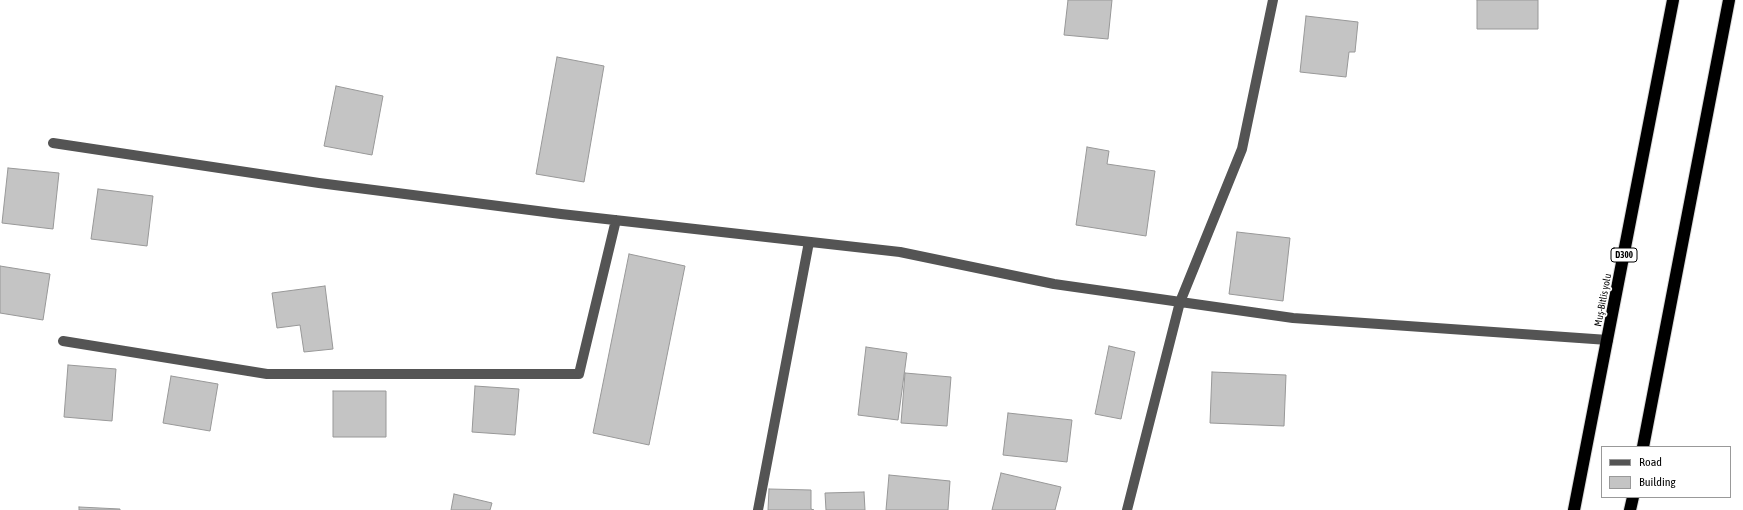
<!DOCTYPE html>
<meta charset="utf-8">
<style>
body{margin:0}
#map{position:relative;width:1743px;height:510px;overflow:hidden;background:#fff;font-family:"Asap Condensed",sans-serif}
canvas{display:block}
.legend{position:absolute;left:1601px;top:446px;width:130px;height:52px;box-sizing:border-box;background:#fff;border:1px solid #999;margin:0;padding:5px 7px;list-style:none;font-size:12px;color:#000}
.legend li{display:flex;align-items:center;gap:8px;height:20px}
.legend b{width:20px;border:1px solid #999}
</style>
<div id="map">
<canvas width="1743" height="510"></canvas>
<ul class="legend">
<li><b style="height:5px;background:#545454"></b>Road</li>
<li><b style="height:11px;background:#c4c4c4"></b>Building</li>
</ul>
</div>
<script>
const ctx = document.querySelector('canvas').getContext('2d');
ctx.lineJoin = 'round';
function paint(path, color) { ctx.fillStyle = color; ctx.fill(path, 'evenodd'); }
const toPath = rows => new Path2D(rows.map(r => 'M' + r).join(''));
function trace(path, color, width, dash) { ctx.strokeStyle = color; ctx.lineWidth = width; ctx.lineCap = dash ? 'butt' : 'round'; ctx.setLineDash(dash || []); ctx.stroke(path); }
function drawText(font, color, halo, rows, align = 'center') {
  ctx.font = font + ' "Asap Condensed",sans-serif'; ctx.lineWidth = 3.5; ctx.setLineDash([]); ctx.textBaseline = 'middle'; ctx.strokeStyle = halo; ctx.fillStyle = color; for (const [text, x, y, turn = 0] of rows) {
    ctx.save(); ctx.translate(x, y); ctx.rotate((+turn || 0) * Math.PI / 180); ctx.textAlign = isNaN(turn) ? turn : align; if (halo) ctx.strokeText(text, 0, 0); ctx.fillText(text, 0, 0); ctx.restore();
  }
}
const building = toPath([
 [1068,0,1112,0,1108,39,1064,35,1068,0],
 [1477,0,1538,0,1538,29,1477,29,1477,0],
 [1306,16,1358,22,1355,52,1349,52,1346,77,1300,72,1306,16],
 [557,57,604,66,584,182,536,174,557,57],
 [336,86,383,96,372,155,324,146,336,86],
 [1087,147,1109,151,1107,164,1155,171,1146,236,1076,225,1087,147],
 [8,168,59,173,53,229,2,223,8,168],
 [98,189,153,196,147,246,91,239,98,189],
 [1237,232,1290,238,1283,301,1229,294,1237,232],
 [629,254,685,266,649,445,593,433,629,254],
 [0,266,50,274,43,320,0,313,0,266],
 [325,286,333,349,304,352,300,325,277,328,272,293,325,286],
 [1109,346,1135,352,1121,419,1095,414,1109,346],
 [866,347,907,353,898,420,858,415,866,347],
 [68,365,116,369,112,421,64,417,68,365],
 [1212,372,1286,375,1284,426,1210,423,1212,372],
 [905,373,951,377,947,426,901,423,905,373],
 [171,376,218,384,210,431,163,423,171,376],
 [475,386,519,389,515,435,472,432,475,386],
 [333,391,386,391,386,437,333,437,333,391],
 [1008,413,1072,420,1067,462,1003,455,1008,413],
 [1001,473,1061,487,1055,510,992,510,1001,473],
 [889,475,950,481,948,510,886,510,889,475],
 [769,489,811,490,811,509,814,510,768,510,769,489],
 [864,492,865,510,826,510,825,493,864,492],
 [454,494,492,503,490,510,451,510,454,494],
 [79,507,120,509,120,510,79,510,79,507]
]);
paint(building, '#c4c4c4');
trace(building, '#989898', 1);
const highway = toPath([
 [1643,447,1729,0],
 [1574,510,1673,0],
 [1630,510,1633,497]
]);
trace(highway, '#dbdbdb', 14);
trace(toPath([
 [53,143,319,183,561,214,900,252,1054,284,1293,318,1608,340],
 [63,341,267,374,579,374,616,220],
 [758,510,809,242],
 [1127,510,1180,302,1242,149,1273,0]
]), '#545454', 10);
trace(highway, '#000', 12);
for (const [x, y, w] of [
 [1624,255,26]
]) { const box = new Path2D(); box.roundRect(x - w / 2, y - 7, w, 14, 3); ctx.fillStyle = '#fff'; ctx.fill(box); trace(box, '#000', 1); }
drawText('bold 9px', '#000', null, [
 ["D300",1624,255]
]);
drawText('10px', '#000', '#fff', [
 ["Muş-Bitlis yolu",1603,300,-79]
]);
</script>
